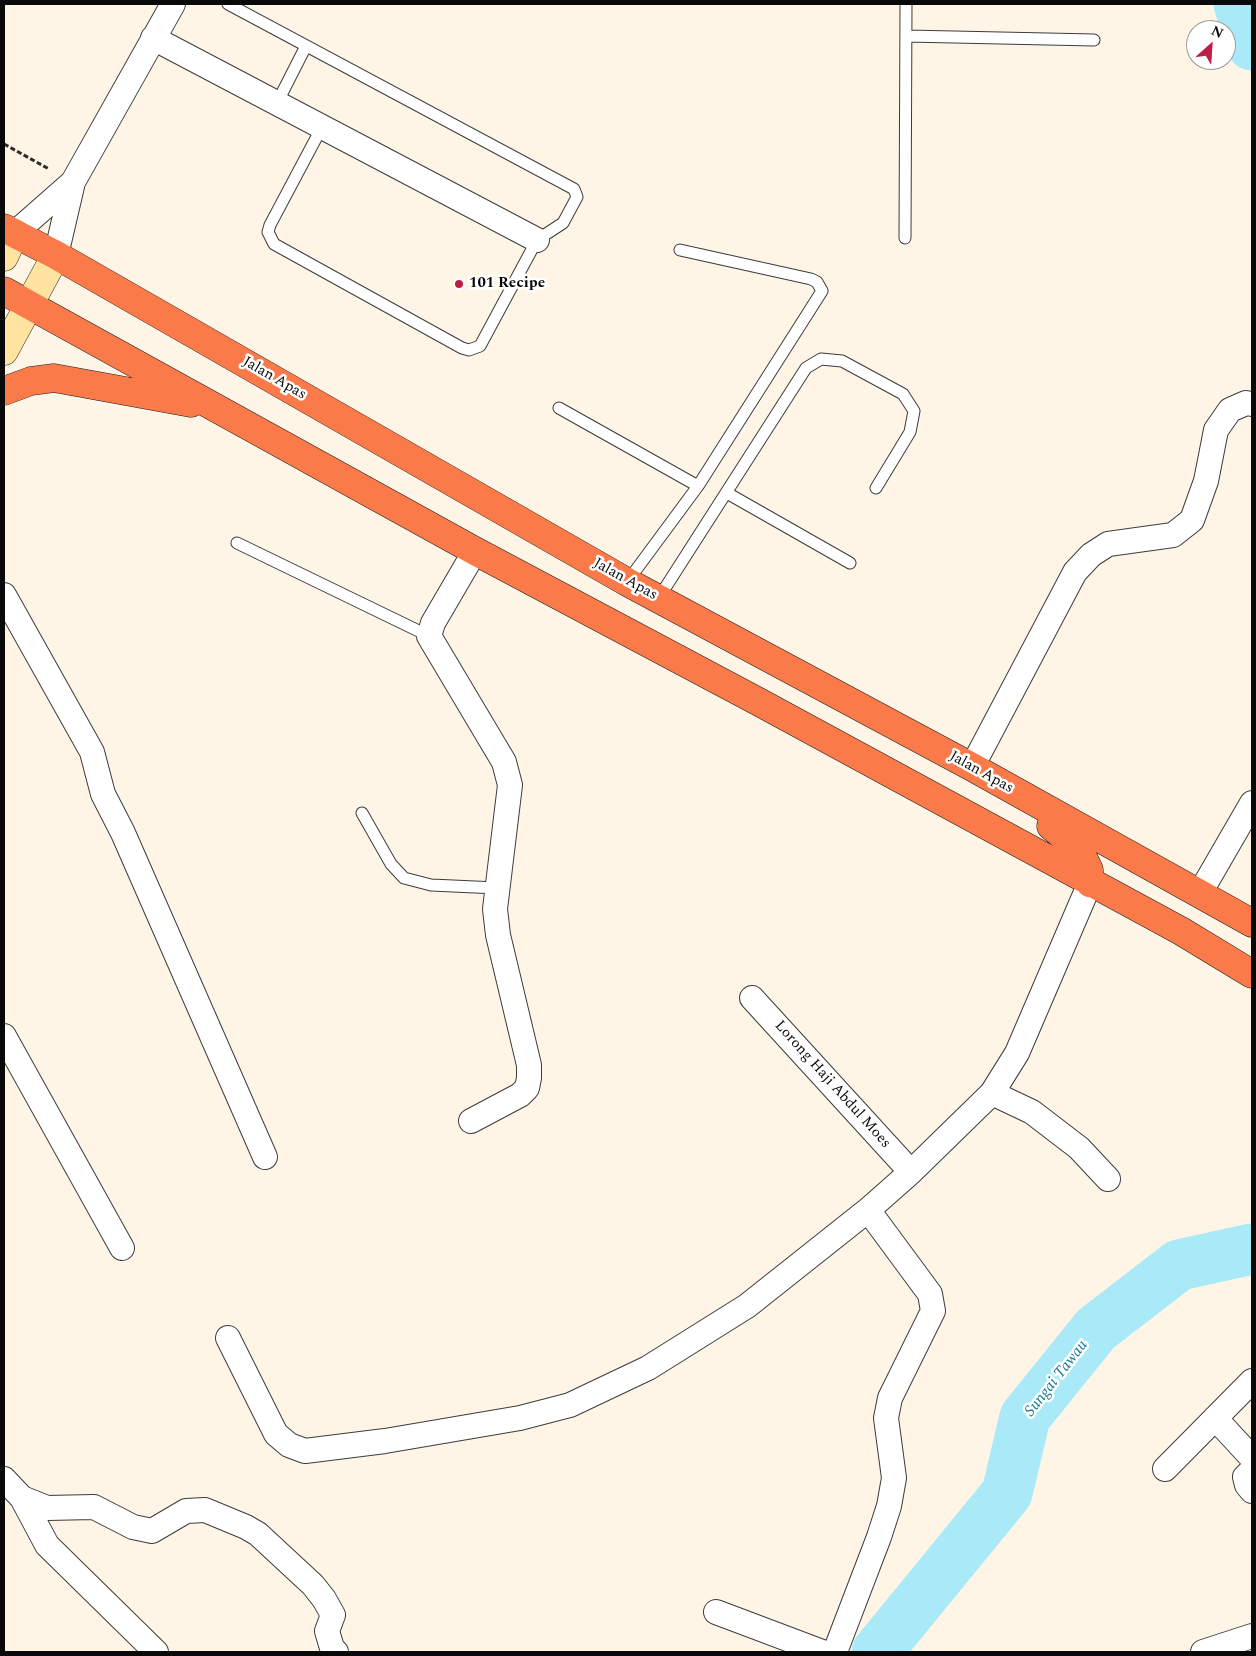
<!DOCTYPE html>
<style>
body{margin:0}
#map{position:relative;width:1256px;height:1656px;overflow:hidden;background:#fff5e6;font-family:Spectral,serif}
canvas{display:block}
.frame{position:absolute;inset:0;border:5px solid #090909;pointer-events:none}
.north{position:absolute;left:1186px;top:20px;width:50px;height:50px;box-sizing:border-box;background:#fff;border:1px solid #9d9d9d;border-radius:50%;rotate:26deg;font-size:14px;font-weight:700;line-height:20px;text-align:center;color:#090909}
.north::after{content:'';display:block;margin:auto;width:18px;height:22px;background:#bc1f43;clip-path:polygon(50% 0,100% 100%,50% 72%,0 100%)}
</style>
<div id="map">
<canvas width="1256" height="1656"></canvas>
<div class="frame"></div>
<div class="north">N</div>
</div>
<script>
const ctx = document.querySelector('canvas').getContext('2d');
ctx.lineJoin = 'round';
const toPath = rows => new Path2D(rows.map(r => 'M' + r).join(''));
function trace(path, color, width, dash) { ctx.strokeStyle = color; ctx.lineWidth = width; ctx.lineCap = dash ? 'butt' : 'round'; ctx.setLineDash(dash || []); ctx.stroke(path); }
function drawText(font, color, halo, rows, align = 'center') {
  ctx.font = font + ' Spectral,serif'; ctx.lineWidth = 5; ctx.setLineDash([]); ctx.textBaseline = 'middle'; ctx.strokeStyle = halo; ctx.fillStyle = color; for (const [text, x, y, turn = 0] of rows) {
    ctx.save(); ctx.translate(x, y); ctx.rotate((+turn || 0) * Math.PI / 180); ctx.textAlign = isNaN(turn) ? turn : align; if (halo) ctx.strokeText(text, 0, 0); ctx.fillText(text, 0, 0); ctx.restore();
  }
}
trace(toPath([
 [1239,4,1252,45],
 [877,1652,1007,1493,1025,1417,1096,1329,1179,1265,1252,1249]
]), '#a9e9f8', 51);
const lane = toPath([
 [228,4,574,189,577,197,563,223,537,240,480,346,469,350,462,348,274,244,268,232,270,225,322,127],
 [907,36,1094,40],
 [277,103,306,46],
 [905,238,906,4],
 [559,408,698,486],
 [727,493,850,563],
 [237,543,429,636],
 [627,582,698,486,822,291,817,282,811,279,680,250],
 [658,599,806,368,821,359,842,361,903,394,914,411,910,432,876,488],
 [362,813,391,864,404,878,431,885,497,888]
]);
const street = toPath([
 [153,38,537,240],
 [15,233,73,182],
 [56,255,73,182,173,4],
 [4,595,92,752,103,794,123,833,265,1157],
 [972,767,1075,572,1091,555,1108,544,1173,535,1192,520,1206,481,1216,430,1230,410,1246,403,1252,404],
 [1200,893,1252,803],
 [752,998,911,1172],
 [4,1036,122,1248],
 [992,1093,1032,1112,1079,1148,1108,1179],
 [471,1121,520,1095,527,1088,529,1078,529,1065,498,935,495,909,510,785,504,762,429,636,433,623,475,551],
 [228,1338,276,1434,289,1445,305,1451,385,1441,520,1418,570,1405,648,1368,747,1306,868,1210,911,1172,992,1093,1017,1053,1090,883],
 [1215,1418,1252,1458],
 [1165,1469,1252,1381],
 [1252,1470,1245,1477,1247,1485,1252,1491],
 [4,1479,22,1498,47,1545,156,1652],
 [22,1498,47,1508,94,1507,133,1527,152,1531,186,1511,205,1510,246,1527,258,1534,313,1585,324,1599,333,1615,327,1631,332,1648,336,1652],
 [716,1612,822,1652],
 [835,1652,879,1537,889,1506,894,1478,886,1418,890,1398,933,1311,930,1294,868,1210],
 [1203,1652,1252,1636]
]);
const secondary = toPath([
 [4,257,15,233],
 [4,351,56,255]
]);
const highway = toPath([
 [4,228,56,255,627,582,972,767,1252,923],
 [4,291,475,551,759,702,1181,931,1252,974],
 [4,391,31,381,54,378,191,403],
 [1051,826,1079,849,1089,870,1090,883]
]);
trace(lane, '#3c3c3c', 13);
trace(street, '#3c3c3c', 26);
trace(secondary, '#2b2b2b', 29);
trace(highway, '#1a1a1a', 29);
trace(toPath([
 [4,144,49,169]
]), '#2b2b2b', 3, [5, 2.5]);
trace(lane, '#fff', 11);
trace(street, '#fff', 24);
trace(secondary, '#ffe3a1', 28);
trace(highway, '#fa7a49', 28);
for (const [x, y, r, color] of [
 [459,284,5,"#bc1f43"]
]) { const dot = new Path2D(); dot.arc(x, y, r, 0, 2 * Math.PI); ctx.fillStyle = color; ctx.fill(dot); trace(dot, '#fff', 2); }
drawText('bold 15px', '#090909', '#fff', [
 ["101 Recipe",469,284]
], 'left');
drawText('15px', '#090909', '#fff', [
 ["Jalan Apas",274,379,30],
 ["Jalan Apas",625,580,29],
 ["Jalan Apas",981,773,29],
 ["Lorong Haji Abdul Moes",832,1085,48]
]);
drawText('italic 16px', '#11799d', '#fff', [
 ["Sungai Tawau",1057,1379,-52]
]);
</script>
